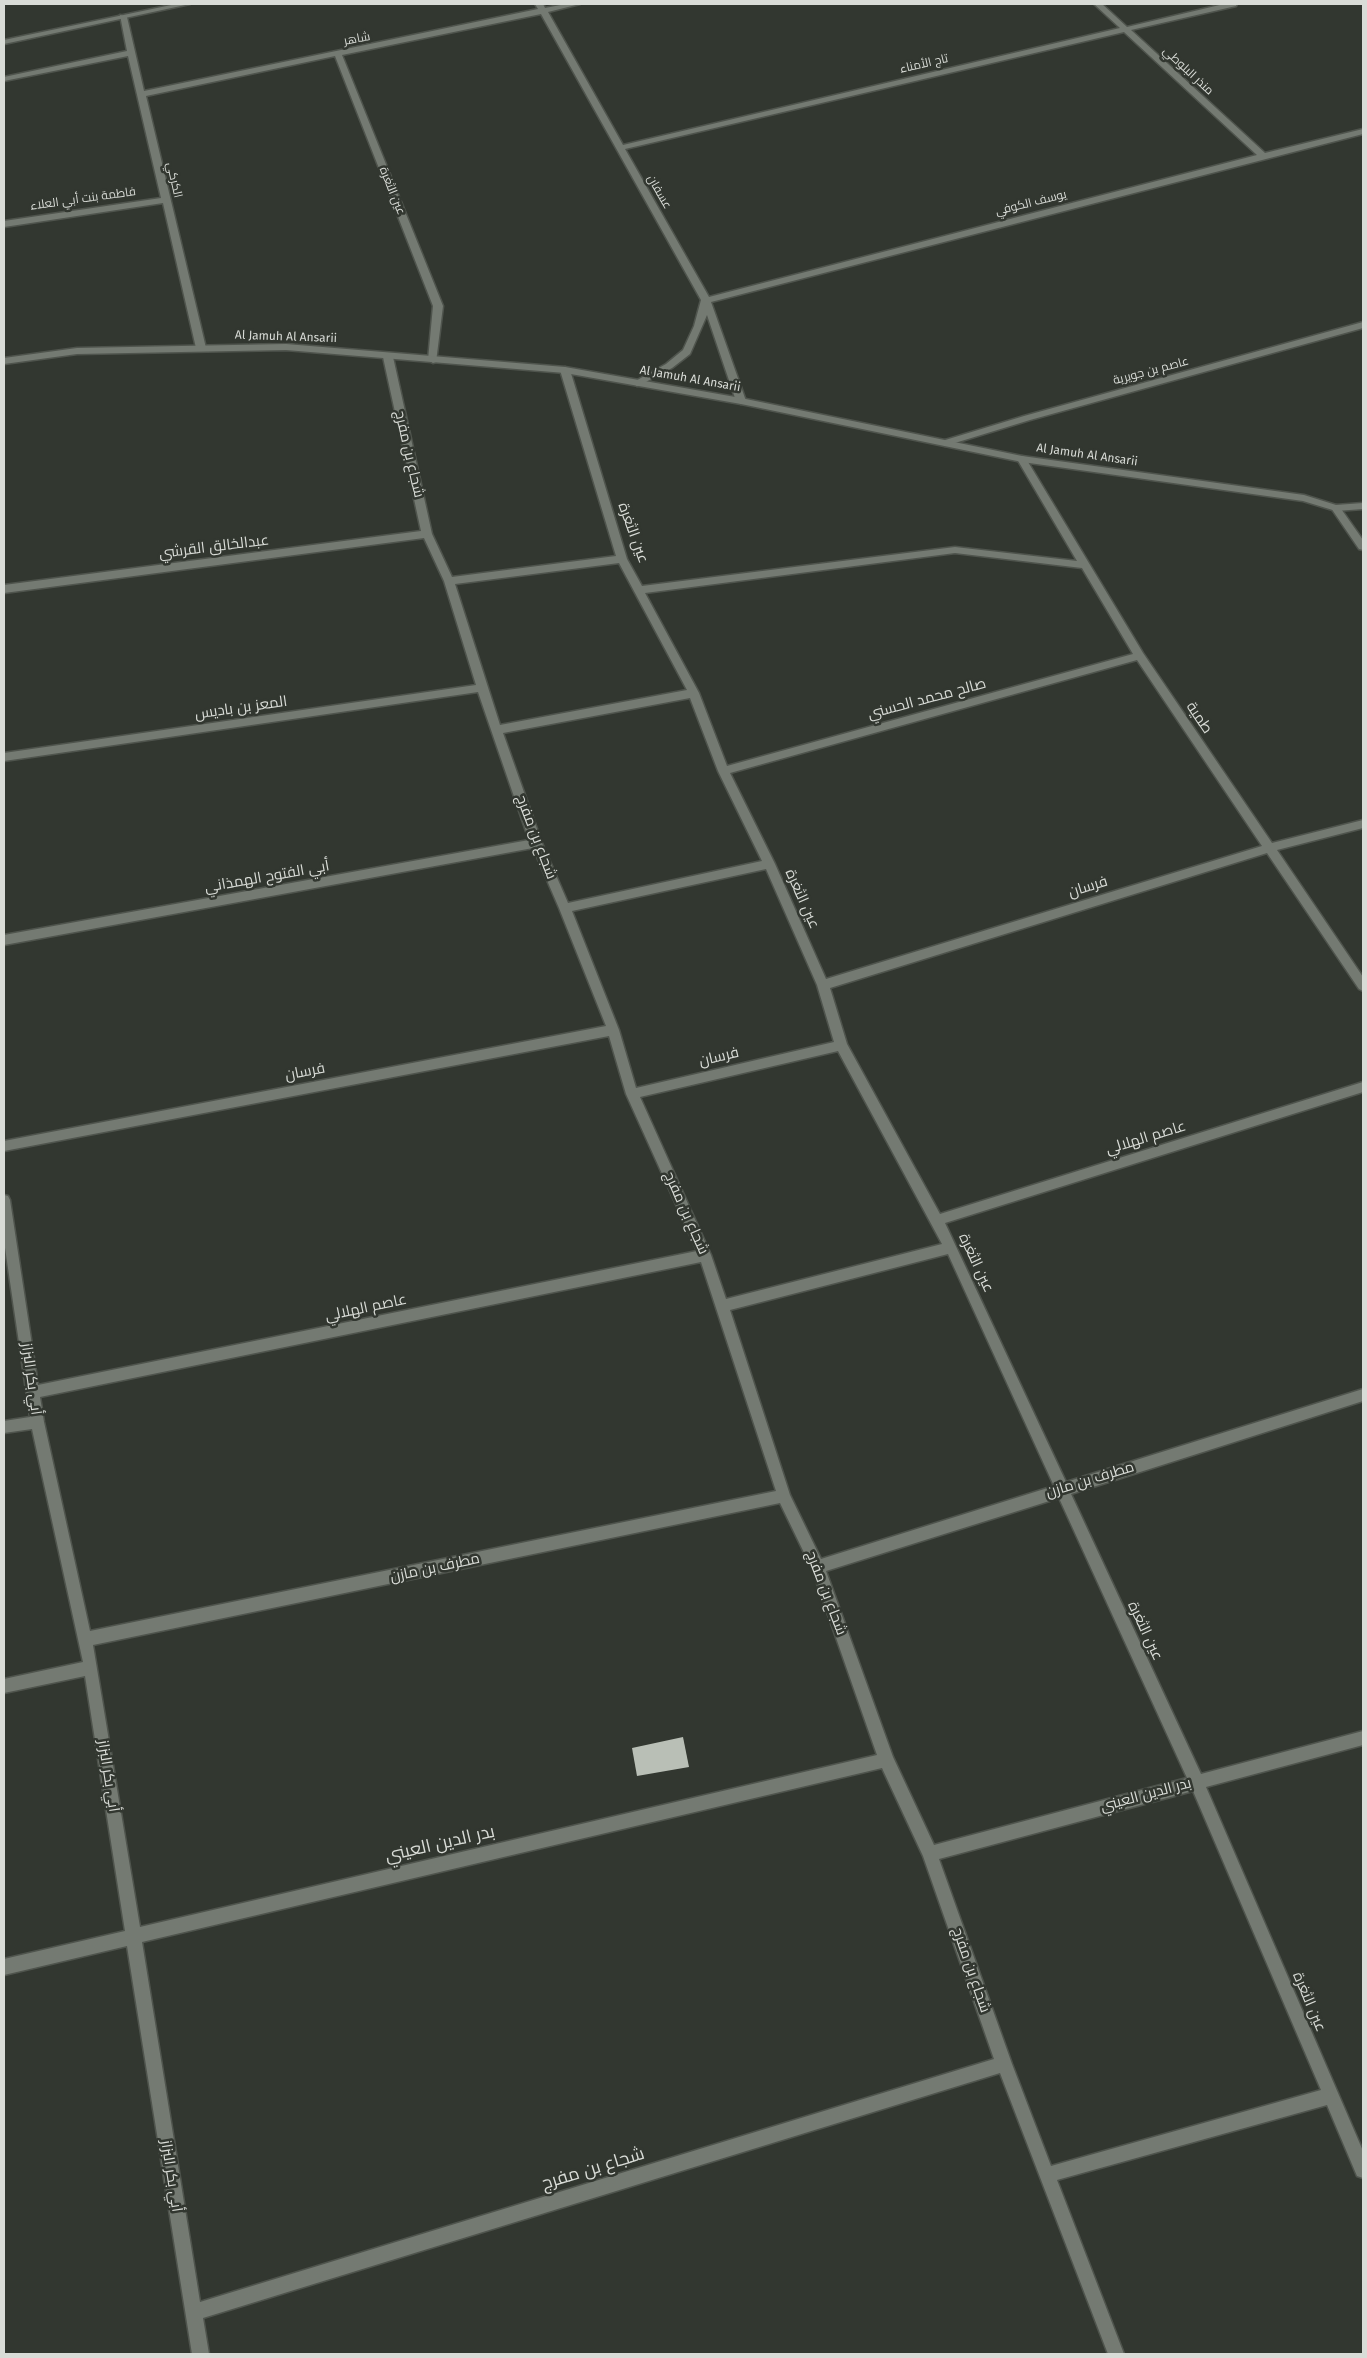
<!DOCTYPE html>
<meta charset="utf-8">
<style>
body{margin:0}
#map{position:relative;width:1367px;height:2358px;overflow:hidden;background:#323730;font-family:"Fira Sans",sans-serif}
canvas{display:block}
.frame{position:absolute;inset:0;border:5px solid #d9dcd7;pointer-events:none}
</style>
<div id="map">
<canvas width="1367" height="2358"></canvas>
<div class="frame"></div>
</div>
<script>
const ctx = document.querySelector('canvas').getContext('2d');
ctx.lineJoin = 'round';
function paint(path, color) { ctx.fillStyle = color; ctx.fill(path, 'evenodd'); }
const toPath = rows => new Path2D(rows.map(r => 'M' + r).join(''));
function trace(path, color, width, dash) { ctx.strokeStyle = color; ctx.lineWidth = width; ctx.lineCap = dash ? 'butt' : 'round'; ctx.setLineDash(dash || []); ctx.stroke(path); }
function drawText(font, color, halo, rows, align = 'center') {
  ctx.font = font + ' "Fira Sans",Cairo,sans-serif'; ctx.lineWidth = 5; ctx.setLineDash([]); ctx.textBaseline = 'middle'; ctx.strokeStyle = halo; ctx.fillStyle = color; for (const [text, x, y, turn = 0] of rows) {
    ctx.save(); ctx.translate(x, y); ctx.rotate((+turn || 0) * Math.PI / 180); ctx.textAlign = isNaN(turn) ? turn : align; if (halo) ctx.strokeText(text, 0, 0); ctx.fillText(text, 0, 0); ctx.restore();
  }
}
paint(toPath([
 [683,1737,689,1767,637,1776,632,1748]
]), '#b9bfb6');
const minor = toPath([
 [535,4,543,4,545,8,566,4,580,4,548,12,623,145,1120,28,1094,4,1102,4,1127,27,1224,4,1237,4,1236,6,1131,30,1265,153,1363,129,1363,134,711,302,746,401,741,404,736,401,707,315,690,354,672,368,640,385,637,386,632,383,666,364,683,350,694,326,701,300,541,14,342,55,443,306,436,362,433,363,428,360,433,306,335,56,146,96,206,348,204,350,201,351,196,348,163,203,4,227,4,221,161,198,128,56,4,81,4,77,127,51,120,15,127,17,144,91,538,9,535,4],
 [1124,32,1257,155,709,297,625,149,1124,32],
 [1363,322,1363,328,1030,420,945,446,940,443,942,441,1024,416,1363,322],
 [388,354,393,357,432,534,452,577,616,556,560,370,565,367,570,370,627,559,642,586,955,547,1077,561,1017,459,1022,456,1025,457,1143,653,1272,843,1363,820,1363,828,1277,850,1363,977,1363,991,1359,989,1267,853,830,988,847,1044,940,1214,1363,1082,1363,1092,945,1223,1066,1482,1363,1389,1363,1401,1071,1494,1201,1774,1363,1731,1363,1745,1206,1787,1363,2151,1363,2178,1357,2176,1327,2105,1057,2180,1124,2354,1108,2354,1000,2073,203,2318,209,2354,192,2354,127,1946,4,1975,4,1959,125,1931,85,1676,4,1693,4,1679,83,1662,32,1429,4,1433,4,1421,30,1417,4,1241,4,1195,8,1196,10,1200,38,1385,697,1251,626,1094,609,1036,4,1151,4,1141,606,1026,559,908,533,848,4,945,4,935,529,840,478,692,4,761,4,753,476,685,444,581,424,538,4,593,4,585,421,531,383,357,388,354],
 [955,553,1082,568,1133,654,727,766,699,693,645,593,955,553],
 [619,563,687,690,500,725,455,584,619,563],
 [1137,660,1262,846,826,979,775,864,730,773,1137,660],
 [690,698,718,771,762,861,568,903,542,843,503,733,690,698],
 [766,869,817,985,834,1042,636,1088,619,1030,572,911,766,869],
 [838,1051,942,1244,726,1299,711,1255,640,1097,838,1051],
 [948,1254,1054,1486,821,1559,790,1495,730,1310,948,1254],
 [701,1262,776,1491,90,1631,44,1422,40,1397,701,1262],
 [1059,1498,1187,1778,934,1845,893,1757,826,1571,1059,1498],
 [780,1503,812,1569,877,1755,140,1927,93,1645,780,1503],
 [882,1768,923,1856,994,2059,200,2302,142,1942,882,1768],
 [1193,1791,1321,2090,1051,2166,1012,2064,939,1859,1193,1791],
 [1336,505,1339,506,1363,540,1363,550,1359,549,1331,508,1336,505]
]);
const tertiary = toPath([
 [286,344,565,367,741,398,1022,456,1304,495,1336,505,1363,503,1363,509,1336,511,1303,501,1022,462,741,404,565,373,286,350,77,354,4,364,4,358,77,348,286,344]
]);
const secondary = toPath([
 [176,4,190,4,4,44,4,40,176,4]
]);
trace(minor, '#4f544d', 3);
trace(tertiary, '#4f544d', 3);
trace(secondary, '#4f544d', 3);
paint(minor, '#747a72');
paint(tertiary, '#747a72');
paint(secondary, '#747a72');
drawText('12px', '#d9dcd7', '#323730', [
 ["شاهر",357,39,-11],
 ["تاج الأمناء",924,64,-13],
 ["منذر البلوطي",1188,71,43],
 ["الكركي",174,180,77],
 ["عين الثغرة",392,191,68],
 ["عسفان",659,192,60],
 ["فاطمة بنت أبي العلاء",83,199,-8],
 ["يوسف الكوفي",1031,203,-14],
 ["Al Jamuh Al Ansarii",286,337,2],
 ["عاصم بن جويرية",1151,371,-15],
 ["Al Jamuh Al Ansarii",690,379,10],
 ["Al Jamuh Al Ansarii",1087,455,8]
]);
drawText('15px', '#d9dcd7', '#323730', [
 ["شجاع بن مفرج",409,454,77],
 ["عين الثغرة",633,533,70],
 ["عبدالخالق القرشي",214,547,-7],
 ["صالح محمد الحسني",927,699,-15],
 ["المعز بن باديس",241,708,-8],
 ["طمية",1199,718,56],
 ["شجاع بن مفرج",536,837,69],
 ["أبي الفتوح الهمذاني",267,877,-10],
 ["فرسان",1088,887,-17],
 ["عين الثغرة",802,899,66],
 ["فرسان",719,1057,-13],
 ["فرسان",305,1072,-11],
 ["عاصم الهلالي",1146,1138,-17],
 ["شجاع بن مفرج",686,1213,66],
 ["عين الثغرة",976,1263,65],
 ["عاصم الهلالي",366,1308,-12],
 ["أبي بكر البزاز",31,1379,82],
 ["مطرف بن مازن",1090,1480,-17],
 ["مطرف بن مازن",435,1568,-12],
 ["شجاع بن مفرج",826,1593,69],
 ["عين الثغرة",1145,1631,65],
 ["أبي بكر البزاز",108,1776,81],
 ["بدر الدين العيني",1146,1795,-15],
 ["شجاع بن مفرج",971,1970,71],
 ["عين الثغرة",1309,2002,67],
 ["أبي بكر البزاز",171,2176,81]
]);
drawText('18px', '#d9dcd7', '#323730', [
 ["بدر الدين العيني",440,1844,-13],
 ["شجاع بن مفرج",593,2169,-17]
]);
</script>
